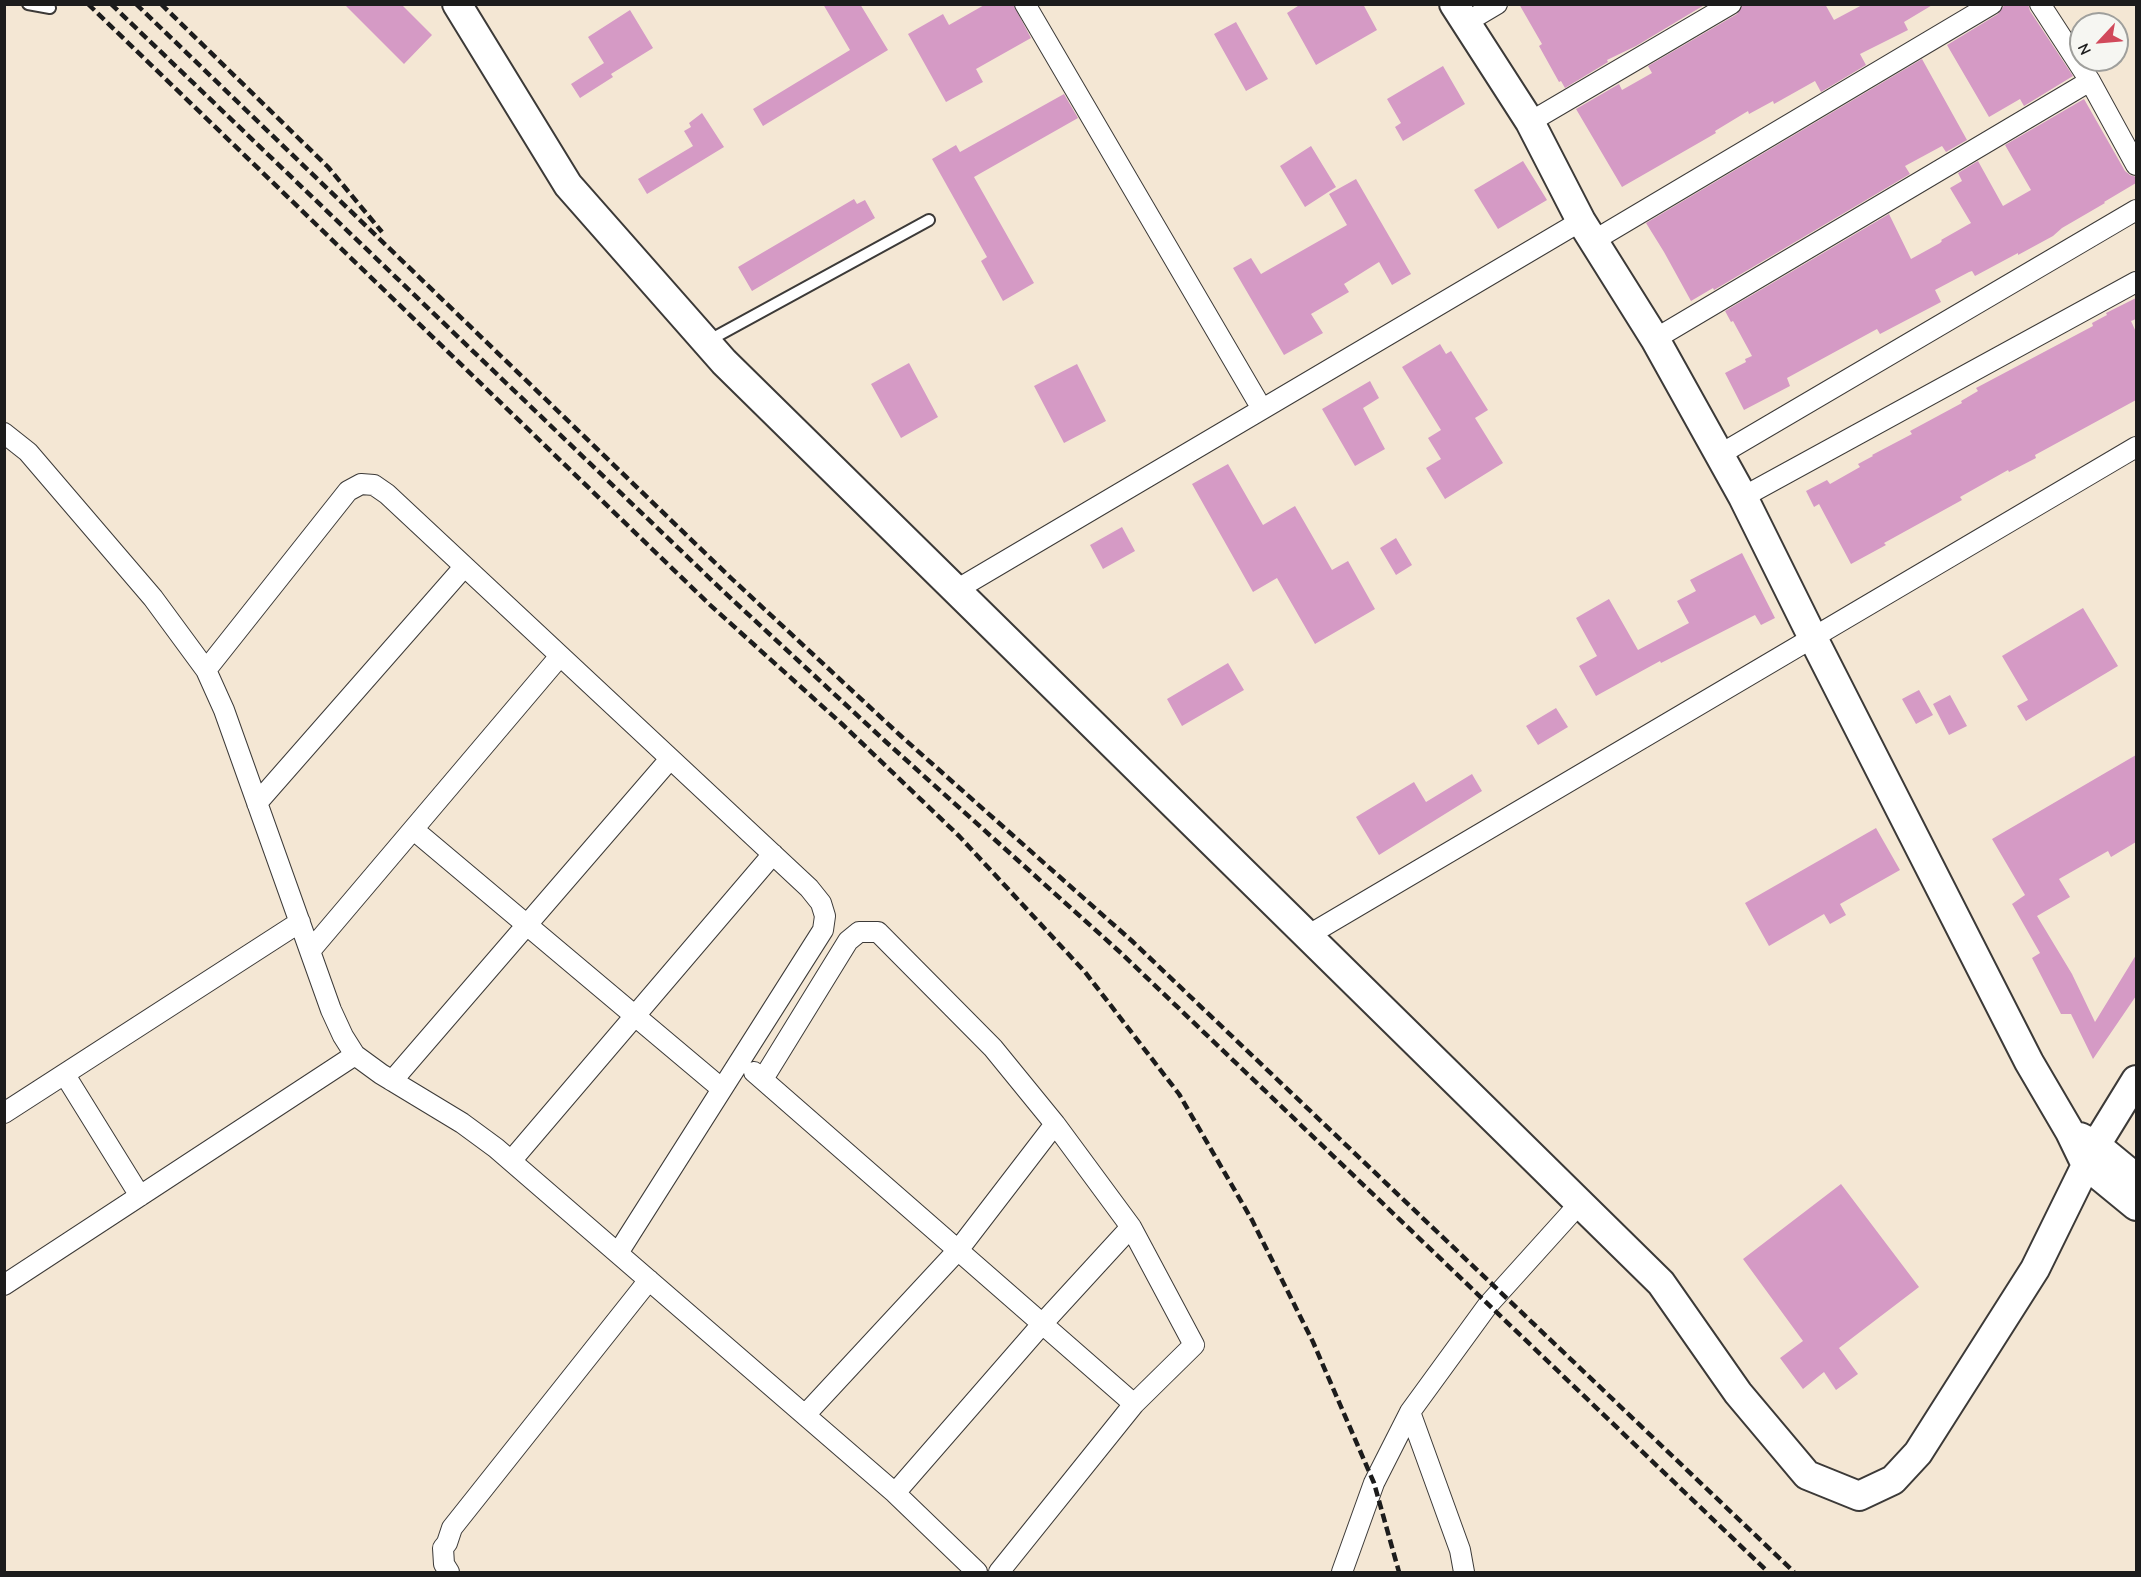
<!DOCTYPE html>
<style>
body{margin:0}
#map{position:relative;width:2141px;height:1577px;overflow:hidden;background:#f4e7d4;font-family:"Comic Neue",sans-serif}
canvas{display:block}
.frame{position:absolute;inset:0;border:6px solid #1c1c1c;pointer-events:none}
.north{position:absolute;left:2069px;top:12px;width:60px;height:60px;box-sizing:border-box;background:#f6f6f2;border:2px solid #9f9f9c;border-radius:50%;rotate:244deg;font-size:16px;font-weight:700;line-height:24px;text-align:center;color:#1c1c1c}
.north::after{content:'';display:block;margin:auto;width:21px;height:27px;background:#d1495b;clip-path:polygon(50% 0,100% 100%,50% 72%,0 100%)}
</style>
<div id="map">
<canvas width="2141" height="1577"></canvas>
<div class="frame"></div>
<div class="north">N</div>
</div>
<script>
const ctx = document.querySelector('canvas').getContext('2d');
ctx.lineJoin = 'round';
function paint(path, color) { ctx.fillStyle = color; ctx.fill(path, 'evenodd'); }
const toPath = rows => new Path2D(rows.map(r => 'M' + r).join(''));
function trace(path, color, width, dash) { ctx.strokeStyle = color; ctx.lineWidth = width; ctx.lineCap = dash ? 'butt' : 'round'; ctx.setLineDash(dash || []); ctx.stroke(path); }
paint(toPath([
 [344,4,401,4,432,35,404,64],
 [823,4,860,4,888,50,763,126,753,109,850,50],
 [986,4,1013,4,1031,38,976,69,983,82,946,102,908,34,943,14,949,25],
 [1301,4,1363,4,1377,30,1316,65,1287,13],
 [1519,4,1706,4,1636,46,1607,60,1608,62,1565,88,1561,81,1559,82,1539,46,1542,44],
 [1743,4,1825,4,1834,20,1864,4,1934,4,1904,22,1908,30,1860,54,1866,65,1821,92,1815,81,1774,104,1773,101,1749,114,1748,111,1715,131,1716,133,1622,187,1576,109,1619,84,1622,90,1652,73,1648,66,1737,14],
 [2005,4,2028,4,2030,11,2073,76,2024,106,2020,99,1989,117,1947,45,1998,14],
 [630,10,653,48,611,74,613,77,580,98,571,84,604,63,588,37],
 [1236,22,1268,79,1246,91,1214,34],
 [1922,59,1967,140,1946,152,1942,146,1905,166,1910,174,1714,290,1713,288,1691,301,1664,252,1646,223],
 [1443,66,1465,104,1403,141,1395,127,1401,123,1387,99],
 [1064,94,1078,118,974,177,1034,283,1003,301,981,261,987,257,932,159,956,145,960,152],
 [2084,99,2125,171,2130,175,2136,177,2136,183,2104,202,2105,203,2062,228,2053,236,2018,255,2018,253,1975,276,1972,271,1969,272,1935,290,1941,302,1880,334,1877,329,1787,378,1790,386,1744,410,1725,373,1746,362,1745,359,1752,356,1733,321,1731,322,1725,311,1889,214,1911,259,1940,243,1942,241,1941,240,1971,223,1950,188,1962,181,1958,173,1978,161,2003,206,2031,190,2005,145],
 [702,113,724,147,647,194,638,179,693,146,684,131,691,127,689,123],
 [1311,146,1336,187,1305,207,1280,166],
 [1523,161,1547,200,1498,229,1474,190],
 [1356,179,1411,274,1392,285,1379,262,1344,284,1349,292,1311,314,1323,333,1284,355,1233,268,1251,258,1261,274,1347,225,1329,194],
 [854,199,857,204,865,200,875,218,752,291,738,267],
 [2136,298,2136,319,2131,321,2136,332,2136,400,2035,455,2036,458,2009,472,2008,470,1960,497,1962,500,1884,543,1886,545,1851,564,1819,504,1814,507,1806,491,1827,480,1830,484,1860,467,1858,464,1873,456,1872,455,1912,434,1910,431,1962,403,1961,401,1978,391,1976,388,2093,326,2092,323,2107,315,2106,313],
 [1440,344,1446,354,1451,351,1488,410,1475,418,1503,463,1445,499,1426,468,1441,459,1428,438,1441,430,1402,367],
 [909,363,938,417,901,438,871,384],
 [1077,364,1106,421,1064,443,1034,386],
 [1370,381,1379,398,1363,408,1385,449,1355,466,1322,409],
 [1228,464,1263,525,1295,506,1332,570,1348,561,1375,609,1315,644,1277,578,1253,592,1192,484],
 [1122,527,1135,551,1103,569,1090,545],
 [1396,538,1412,565,1396,575,1380,548],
 [1742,553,1775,618,1761,625,1755,615,1661,663,1660,661,1596,696,1579,666,1597,656,1576,618,1609,599,1638,650,1689,623,1677,601,1696,591,1690,580],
 [2083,608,2118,666,2026,721,2017,706,2028,700,2002,656],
 [1228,663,1244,690,1182,726,1167,699],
 [1919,690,1933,715,1916,724,1902,699],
 [1950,695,1967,726,1949,735,1933,704],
 [1556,708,1568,727,1538,745,1526,726],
 [2136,755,2136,842,2111,857,2108,851,2059,879,2070,897,2037,916,2072,974,2095,1022,2136,955,2136,996,2093,1059,2071,1014,2061,1014,2032,958,2040,953,2012,904,2025,895,1992,839],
 [1472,774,1482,791,1379,855,1356,817,1414,782,1426,802],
 [1876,828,1900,870,1840,904,1846,915,1830,924,1824,914,1769,946,1745,903],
 [1841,1184,1919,1287,1839,1348,1858,1374,1836,1390,1824,1372,1803,1389,1780,1358,1803,1341,1743,1259]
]), '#d59ac5');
const lane = toPath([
 [28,4,50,8],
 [706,342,929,220]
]);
const street = toPath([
 [1025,4,1262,409],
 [2040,4,2090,81,2136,165],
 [1465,23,1497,4],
 [1530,122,1731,4],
 [1593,241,1992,4],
 [1655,339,2090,81],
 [4,433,28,452,153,598,206,670,224,710,331,1010,343,1036,355,1055,381,1074,462,1123,496,1148,895,1493,977,1572],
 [1719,455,2136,210],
 [1743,497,2136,282],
 [956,590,1581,221],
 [206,670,348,491,361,484,374,485,387,494,809,888,821,903,825,916,823,930,618,1253],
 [257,803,464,567],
 [414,830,722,1089],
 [1307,936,2136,447],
 [310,951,560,656],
 [754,1072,1134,1404],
 [65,1075,140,1196],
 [763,1079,848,941,859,932,878,932,993,1048,1055,1124,1131,1227,1194,1345,1134,1404,999,1572],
 [392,1081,670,759],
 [4,1113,300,922],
 [511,1161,773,854],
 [4,1285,355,1055],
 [1410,1412,1460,1550,1464,1572],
 [805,1415,959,1249,1055,1124],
 [895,1493,1043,1323,1131,1227],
 [449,1572,444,1564,443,1548,447,1543,452,1528,649,1280],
 [1342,1572,1374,1483,1410,1412,1488,1305,1580,1203]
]);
const secondary = toPath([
 [457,4,568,185,724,362,1661,1283,1738,1393,1807,1475,1859,1496,1893,1480,1918,1453,2035,1269,2096,1145,2136,1080],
 [1454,4,1530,122,1581,221,1655,339,1743,497,1813,638,2029,1062,2070,1132,2086,1165,2136,1206],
 [2080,1137,2096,1145,2136,1178]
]);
trace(lane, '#3c3a38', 14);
trace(street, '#3c3a38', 22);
trace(secondary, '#3c3a38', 32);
trace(lane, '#fff', 10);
trace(street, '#fff', 20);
trace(secondary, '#fff', 28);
trace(toPath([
 [88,4,709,604,842,724,959,836,1085,972,1179,1094,1252,1220,1313,1342,1374,1483,1399,1572],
 [111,4,723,591,885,741,1121,953,1768,1572],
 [136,4,732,579,902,737,1132,941,1794,1572],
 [161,4,328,167,382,232]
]), '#1c1c1c', 4.5, [9, 4.5]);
</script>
